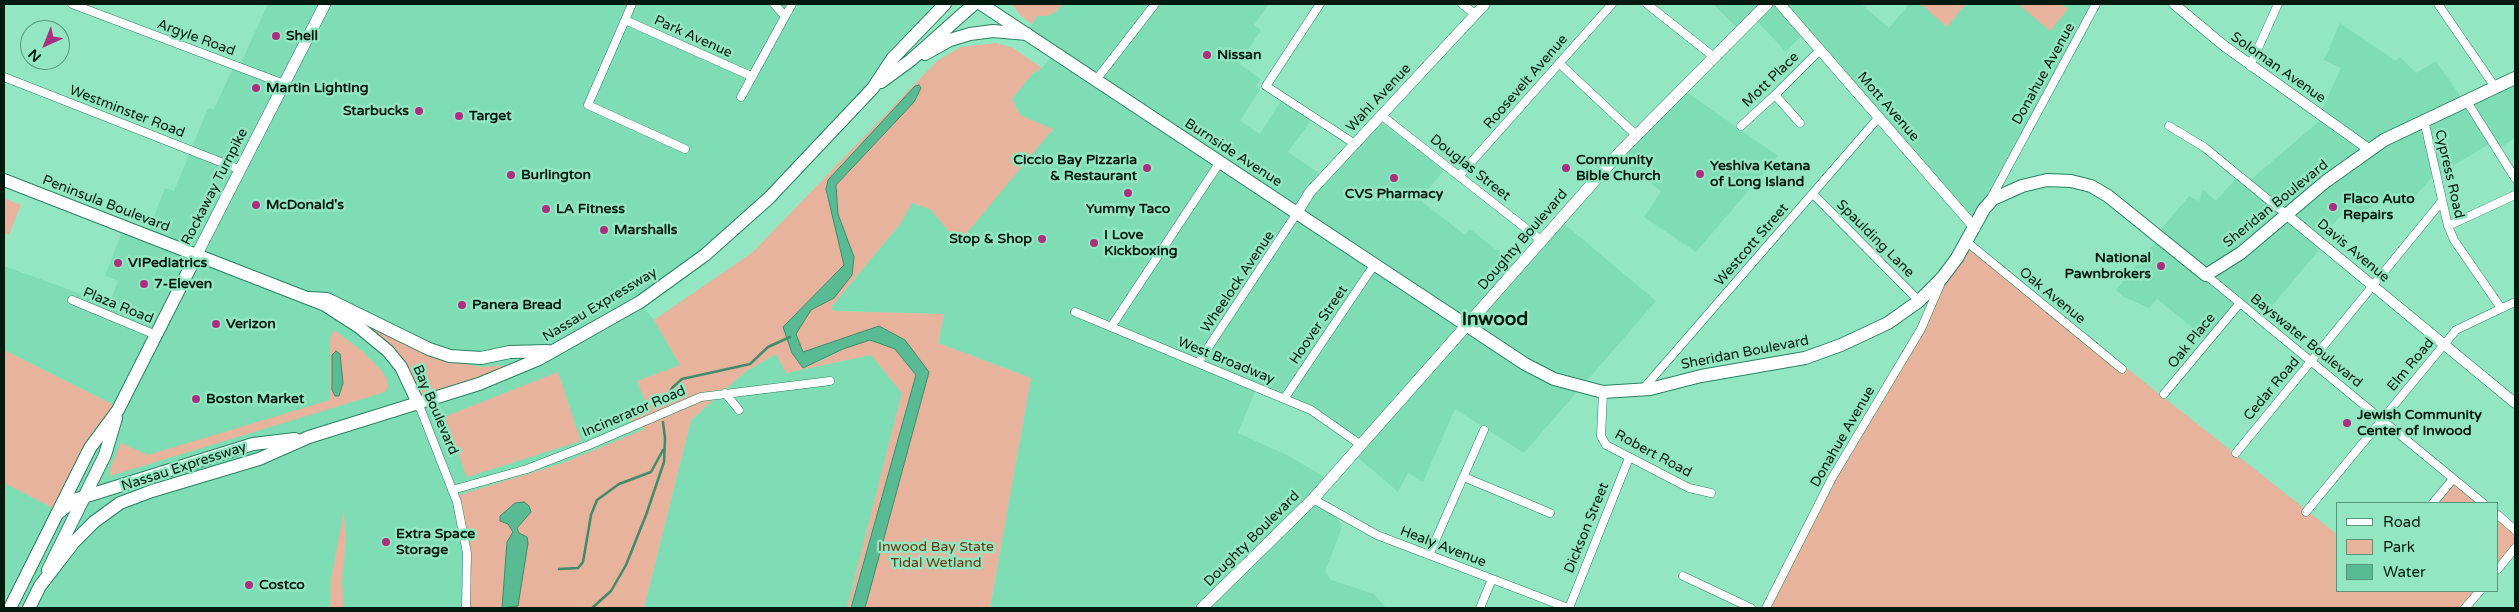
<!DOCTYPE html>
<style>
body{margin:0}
#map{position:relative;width:2519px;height:612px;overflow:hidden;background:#92e7c2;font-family:"Varela Round",sans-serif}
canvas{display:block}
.frame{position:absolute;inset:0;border:5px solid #011a10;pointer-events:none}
.legend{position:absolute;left:2336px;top:502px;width:162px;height:90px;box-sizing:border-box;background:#92e7c2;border:1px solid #58957b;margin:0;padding:6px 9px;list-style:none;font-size:15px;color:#011a10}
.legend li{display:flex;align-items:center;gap:10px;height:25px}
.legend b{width:25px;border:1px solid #58957b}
.north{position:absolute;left:20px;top:20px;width:50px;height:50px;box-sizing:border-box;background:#92e7c2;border:1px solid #58957b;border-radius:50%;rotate:224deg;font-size:14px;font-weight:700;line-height:20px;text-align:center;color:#011a10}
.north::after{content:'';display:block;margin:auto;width:18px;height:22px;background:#ab2e80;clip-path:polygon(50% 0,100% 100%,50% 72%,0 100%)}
</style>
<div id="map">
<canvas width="2519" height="612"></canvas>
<div class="frame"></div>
<ul class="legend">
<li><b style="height:6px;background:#fff"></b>Road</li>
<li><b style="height:14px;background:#e7b39c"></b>Park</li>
<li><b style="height:14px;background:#59bb94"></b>Water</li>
</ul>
<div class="north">N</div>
</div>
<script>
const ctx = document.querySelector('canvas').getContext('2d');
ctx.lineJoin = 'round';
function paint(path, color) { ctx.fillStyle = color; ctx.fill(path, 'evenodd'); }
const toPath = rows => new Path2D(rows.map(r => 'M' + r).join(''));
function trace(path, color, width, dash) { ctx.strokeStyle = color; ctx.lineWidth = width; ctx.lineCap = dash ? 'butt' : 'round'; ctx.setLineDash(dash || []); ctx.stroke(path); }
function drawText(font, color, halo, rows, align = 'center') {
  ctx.font = font + ' "Varela Round",sans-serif'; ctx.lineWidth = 5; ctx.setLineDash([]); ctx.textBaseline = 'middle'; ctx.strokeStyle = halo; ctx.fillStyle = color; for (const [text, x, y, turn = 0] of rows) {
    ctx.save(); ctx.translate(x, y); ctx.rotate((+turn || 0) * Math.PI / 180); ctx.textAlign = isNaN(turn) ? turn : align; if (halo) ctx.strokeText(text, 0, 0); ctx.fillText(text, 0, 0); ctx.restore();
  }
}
paint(toPath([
 [268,4,945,4,725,238,639,302,654,320,680,365,648,408,628,418,645,429,563,463,456,496,467,529,471,608,4,608,4,483,57,510,118,407,4,350,4,266,109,304,118,281,105,276,124,226,147,235,165,188,174,191,208,108,214,109,233,68,238,69],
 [360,317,432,354,460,363,481,367,519,364,426,401,403,361],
 [1062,4,1269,4,1254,25,1261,30,1239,64,1261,79,1256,86,1260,90,1240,121,1260,134,1282,99,1313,118,1288,152,1323,176,1376,118,1444,170,1420,200,1465,235,1470,229,1518,267,1561,221,1656,301,1524,453,1455,409,1423,482,1408,473,1398,492,1354,454,1360,448,1315,416,1256,389,1238,433,1289,456,1331,481,1316,498,1332,509,1342,527,1325,572,1331,580,1374,594,1386,608,990,608,1031,378,938,343,944,314,837,311,832,310,832,306,900,224,912,203,930,209,955,238,1053,130,1020,115,1011,99,1033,73,1042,68,1055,53,1027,33,1037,16,1057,11],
 [1713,4,1764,4,1738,29],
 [1770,4,1776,4,1802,35,1786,52,1755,19],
 [1780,4,1861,4,1889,28,1909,4,2091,4,1975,228],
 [2340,23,2396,61,2400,57,2416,73,2436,61,2463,100,2515,76,2515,138,2498,149,2493,142,2437,175,2436,172,2406,207,2390,194,2355,218,2345,210,2320,241,2324,244,2261,319,2239,302,2208,340,2157,299,2149,308,2124,297,2116,290,2160,237,2157,234,2189,196,2199,201,2203,189,2216,201,2239,175,2248,182,2324,117,2320,114,2341,68,2324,60],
 [1682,89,1778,156,1696,252,1644,217,1661,191,1615,157],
 [776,354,786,373,871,355,902,393,847,608,644,608,691,420,745,372]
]), '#7eddb5');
paint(toPath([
 [1012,4,1062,4,1057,11,1047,16,1037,16,1032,24,1020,15],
 [1921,4,1966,4,1947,27],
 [2018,4,2061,4,2068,9,2050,31],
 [996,43,1013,48,1042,68,1033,73,1012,99,1020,115,1053,129,961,240,955,238,930,209,912,203,900,224,832,306,832,310,837,311,944,314,938,343,1031,378,990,608,865,608,929,372,879,326,803,352,796,334,811,310,834,298,854,257,838,214,836,185,914,102,921,88,919,85,915,86,833,174,826,189,844,265,783,327,792,353,819,362,843,349,870,340,895,349,916,375,850,608,847,608,902,393,871,355,786,373,776,354,745,372,691,420,644,608,471,608,467,529,456,496,563,463,645,429,627,419,648,408,637,381,680,365,654,320,753,252,937,61,961,47],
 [4,198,21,205,9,235,4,233],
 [1967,242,2338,535,2338,591,2480,591,2465,608,1766,608,1786,564,1926,319,1942,278],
 [358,315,432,354,460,363,481,367,521,364,426,401,403,361],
 [334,330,362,351,381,370,387,379,388,388,385,392,110,476,110,469,121,443,148,455,330,400,330,339],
 [4,350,118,407,57,510,4,483],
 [558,372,581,441,467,477,444,417],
 [2452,477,2484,503,2430,503],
 [344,510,346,541,342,582,344,608,330,608,331,579],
 [2498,515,2515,530,2515,549,2498,569]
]), '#e7b39c');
const water = toPath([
 [919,85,921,88,914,102,836,185,838,214,854,257,852,275,834,298,811,310,796,334,803,352,879,326,905,340,929,372,865,608,851,608,916,375,895,349,870,340,843,349,803,368,792,353,783,327,844,265,826,189,828,180,915,86,919,85],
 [336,351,340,354,343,383,339,396,335,396,332,390,332,355,336,351],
 [524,502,529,506,531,512,517,528,519,533,527,537,528,543,518,606,502,608,507,542,513,532,508,524,500,521,500,516,515,503,524,502]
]);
paint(water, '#59bb94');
trace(water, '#3f8b6c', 1);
trace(toPath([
 [665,403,672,388,682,379,750,364,768,347,790,337],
 [559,569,578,568,583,562,591,515,597,500,619,484,651,472,663,450],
 [592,608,611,591,626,565,646,515,664,462,665,438,663,422]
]), '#3f8b6c', 2.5);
const minor = toPath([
 [72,4,284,84],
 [632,4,588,105,685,149],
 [774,4,784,15],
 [1320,4,1266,86,1355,144],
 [1462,4,1475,14],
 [1647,4,1714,57],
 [2438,4,2495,87],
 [625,20,751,76],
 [1559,63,1636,135],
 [2250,66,2278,4],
 [4,77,241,170],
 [1096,80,1155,4],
 [1775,95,1800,123],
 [741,97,792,4],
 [2466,100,2515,178],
 [1381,115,1542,241],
 [2424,120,2448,226,2454,240,2501,308],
 [1741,126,1775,95,1819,51],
 [2169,126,2204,147,2287,215],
 [1459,176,1612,4],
 [1813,194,1919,301],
 [1990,200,2096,4],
 [2448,226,2515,195],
 [1967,242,2122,369],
 [2206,275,2483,503],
 [72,300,156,335],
 [1075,312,1311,410,1361,445],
 [1111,327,1220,162],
 [1198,363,1297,213],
 [1643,389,1879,117],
 [1603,392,1601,436,1606,445,1689,488,1711,493],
 [725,393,739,410],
 [2164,394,2240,303],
 [1284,399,1374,265],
 [419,405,457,502,467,553,466,608],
 [2236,453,2442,201],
 [1464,477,1550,513],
 [452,490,527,469,589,445,701,397,830,381],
 [1313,499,1377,535,1568,608],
 [2433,503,2453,479],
 [2306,512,2456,330,2515,302],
 [2498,515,2515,530],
 [1429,555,1484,430],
 [2498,569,2515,548],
 [1683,576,1751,608],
 [1480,608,1492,579],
 [1569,608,1629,458],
 [1766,608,1832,478,1921,329,1940,285],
 [2465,608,2480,591]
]);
const tertiary = toPath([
 [1780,4,1975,228],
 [2174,4,2223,45,2370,150],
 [1297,213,1310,192,1485,4],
 [2287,215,2515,403]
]);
const secondary = toPath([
 [196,256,325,4],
 [1202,608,1313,499,1621,151,1767,4]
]);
const primary = toPath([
 [981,4,1525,364,1554,379,1603,392,1650,389,1701,376,1805,358,1841,345,1888,323,1919,301,1942,278,1957,258,1984,209,1993,199,2022,186,2047,180,2071,181,2091,186,2108,196,2206,275,2241,253,2325,182,2384,140,2515,78],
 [4,180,325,305,359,327,388,351,401,367,419,405],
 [57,514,90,448,118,410,196,256],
 [48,570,105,455,116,418]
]);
const trunk = toPath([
 [925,54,950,40,970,34,993,31,1027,34],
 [881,82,911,60,974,4],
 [309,298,327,299,429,349,450,356,481,358,510,352,548,351],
 [10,608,57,514,74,500,253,444,295,439],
 [29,608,40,586,74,542,94,522,120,503,152,491,259,459,309,437,479,384,539,359,640,302,705,255,769,198,873,88,892,59,945,4]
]);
trace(minor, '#298262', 9);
trace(tertiary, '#298262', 11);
trace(secondary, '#298262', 12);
trace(primary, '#298262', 14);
trace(trunk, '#298262', 14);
trace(minor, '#fff', 8);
trace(tertiary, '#fff', 10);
trace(secondary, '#fff', 11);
trace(primary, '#fff', 12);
trace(trunk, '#fff', 12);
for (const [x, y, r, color] of [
 [276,36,5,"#ab2e80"],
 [1207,55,5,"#ab2e80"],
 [256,88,5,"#ab2e80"],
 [419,111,5,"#ab2e80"],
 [459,116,5,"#ab2e80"],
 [1147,168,5,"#ab2e80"],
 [1566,168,5,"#ab2e80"],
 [1700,174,5,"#ab2e80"],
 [511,175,5,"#ab2e80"],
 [1394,178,5,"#ab2e80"],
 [1128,193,5,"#ab2e80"],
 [256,205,5,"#ab2e80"],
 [2333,207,5,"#ab2e80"],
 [546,209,5,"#ab2e80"],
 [604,230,5,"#ab2e80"],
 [1042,239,5,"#ab2e80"],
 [1094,243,5,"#ab2e80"],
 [118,263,5,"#ab2e80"],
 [2161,266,5,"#ab2e80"],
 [144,284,5,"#ab2e80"],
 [462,305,5,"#ab2e80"],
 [216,324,5,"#ab2e80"],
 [196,399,5,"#ab2e80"],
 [2347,423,5,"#ab2e80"],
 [386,542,5,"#ab2e80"],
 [249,585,5,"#ab2e80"]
]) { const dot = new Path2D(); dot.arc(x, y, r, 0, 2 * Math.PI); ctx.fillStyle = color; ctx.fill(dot); trace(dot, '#92e7c2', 2); }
drawText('bold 14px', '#011a10', '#92e7c2', [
 ["Shell",286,36],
 ["Nissan",1217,55],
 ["Martin Lighting",266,88],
 ["Starbucks",409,111,"right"],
 ["Target",469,116],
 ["Ciccio Bay Pizzaria",1137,160,"right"],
 ["& Restaurant",1137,176,"right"],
 ["Community",1576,160],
 ["Bible Church",1576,176],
 ["Yeshiva Ketana",1710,166],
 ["of Long Island",1710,182],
 ["Burlington",521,175],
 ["CVS Pharmacy",1394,194,"center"],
 ["Flaco Auto",2343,199],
 ["Repairs",2343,215],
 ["McDonald's",266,205],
 ["LA Fitness",556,209],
 ["Yummy Taco",1128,209,"center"],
 ["Marshalls",614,230],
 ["I Love",1104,235],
 ["Kickboxing",1104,251],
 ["Stop & Shop",1032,239,"right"],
 ["National",2151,258,"right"],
 ["Pawnbrokers",2151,274,"right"],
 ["VIPediatrics",128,263],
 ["7-Eleven",154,284],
 ["Panera Bread",472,305],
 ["Verizon",226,324],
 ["Boston Market",206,399],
 ["Jewish Community",2357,415],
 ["Center of Inwood",2357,431],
 ["Extra Space",396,534],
 ["Storage",396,550],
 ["Costco",259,585]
], 'left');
drawText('14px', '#011a10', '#92e7c2', [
 ["Park Avenue",693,37,24],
 ["Argyle Road",196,38,20],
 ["Soloman Avenue",2278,68,35],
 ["Donahue Avenue",2044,74,-61],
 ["Mott Place",1771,80,-44],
 ["Roosevelt Avenue",1526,82,-49],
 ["Wahl Avenue",1379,98,-47],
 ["Mott Avenue",1888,107,49],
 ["Westminster Road",127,112,21],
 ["Burnside Avenue",1233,153,33],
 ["Douglas Street",1470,168,38],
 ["Cypress Road",2449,174,77],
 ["Rockaway Turnpike",215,187,-63],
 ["Peninsula Boulevard",106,204,21],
 ["Sheridan Boulevard",2276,204,-39],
 ["Spaulding Lane",1875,239,45],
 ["Doughty Boulevard",1523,240,-49],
 ["Westcott Street",1752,245,-49],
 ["Davis Avenue",2353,251,40],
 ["Wheelock Avenue",1238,282,-56],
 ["Oak Avenue",2052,296,39],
 ["Nassau Expressway",600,305,-31],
 ["Plaza Road",118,306,22],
 ["Hoover Street",1319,325,-56],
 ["Oak Place",2192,341,-51],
 ["Bayswater Boulevard",2306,341,39],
 ["Sheridan Boulevard",1745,353,-11],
 ["West Broadway",1226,361,22],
 ["Elm Road",2411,365,-50],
 ["Cedar Road",2272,389,-50],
 ["Bay Boulevard",435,410,67],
 ["Incinerator Road",634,412,-23],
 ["Donahue Avenue",1843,437,-60],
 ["Robert Road",1653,454,28],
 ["Nassau Expressway",184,467,-18],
 ["Dickson Street",1587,528,-68],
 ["Doughty Boulevard",1252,539,-45],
 ["Healy Avenue",1443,547,21]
]);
drawText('14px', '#783006', '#92e7c2', [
 ["Inwood Bay State",936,547],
 ["Tidal Wetland",936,563]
]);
drawText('bold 19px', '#011a10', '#92e7c2', [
 ["Inwood",1495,320]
]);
</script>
